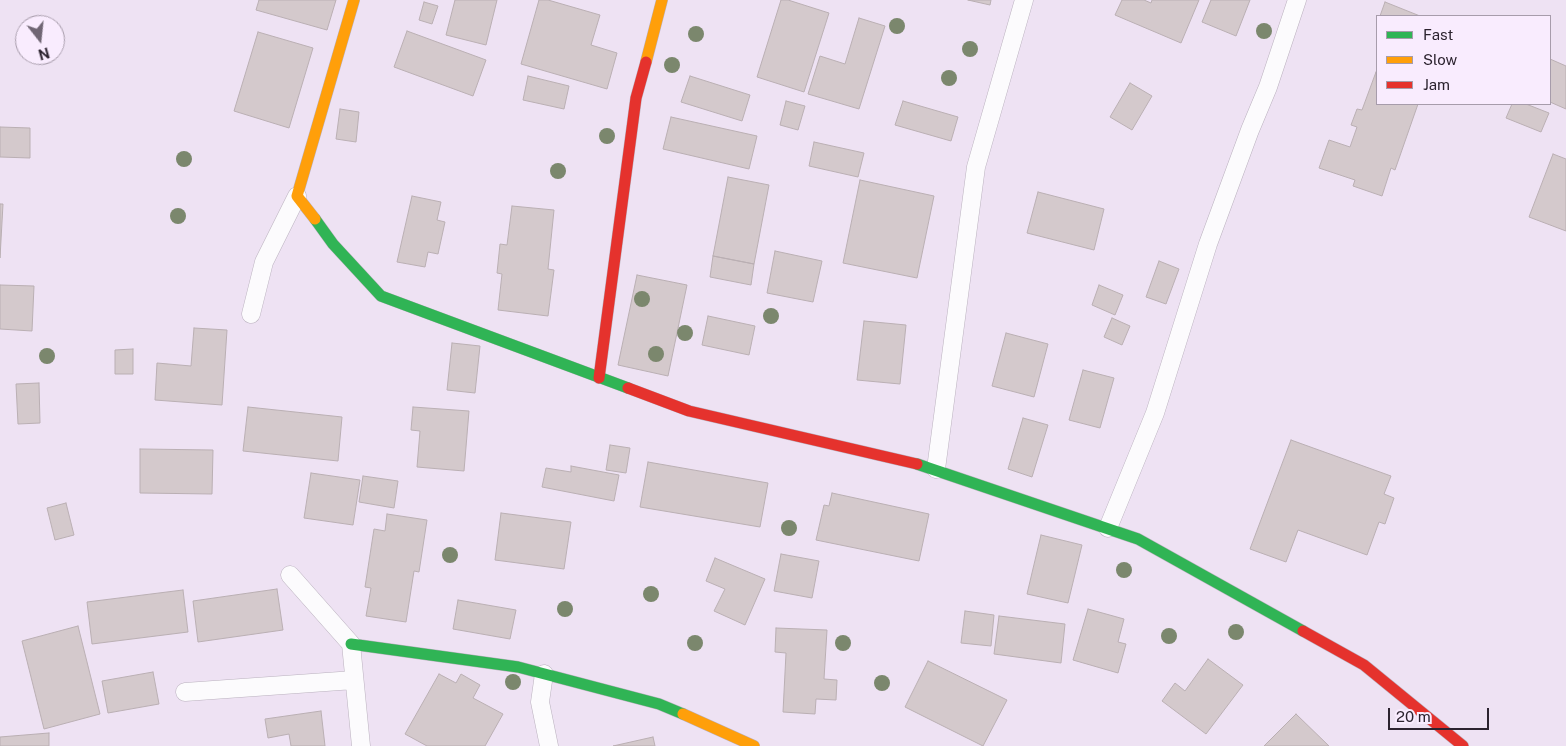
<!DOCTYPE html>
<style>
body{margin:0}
#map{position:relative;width:1566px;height:746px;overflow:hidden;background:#eee2f3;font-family:"Public Sans",sans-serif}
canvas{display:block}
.legend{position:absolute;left:1376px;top:15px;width:175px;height:90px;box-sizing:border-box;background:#f9ecfe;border:1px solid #a79cab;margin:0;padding:6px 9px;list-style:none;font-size:15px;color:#2c232f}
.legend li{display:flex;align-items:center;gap:10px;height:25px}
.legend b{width:25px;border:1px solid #a79cab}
.north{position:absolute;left:15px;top:15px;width:50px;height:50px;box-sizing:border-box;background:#f9ecfe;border:1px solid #a79cab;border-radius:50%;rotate:164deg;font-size:14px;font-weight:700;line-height:20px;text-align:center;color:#2c232f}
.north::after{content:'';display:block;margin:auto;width:18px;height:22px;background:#706674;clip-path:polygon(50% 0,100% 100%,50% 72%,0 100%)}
.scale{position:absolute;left:1388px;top:708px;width:101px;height:22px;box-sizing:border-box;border:2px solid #2c232f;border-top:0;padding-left:6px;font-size:15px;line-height:18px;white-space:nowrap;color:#2c232f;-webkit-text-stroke:4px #f9ecfe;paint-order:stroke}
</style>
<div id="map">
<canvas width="1566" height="746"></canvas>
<ul class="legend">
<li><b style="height:6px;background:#30b455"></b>Fast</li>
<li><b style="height:6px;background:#ff9f0a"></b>Slow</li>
<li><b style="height:6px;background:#e5322d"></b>Jam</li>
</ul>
<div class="north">N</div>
<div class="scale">20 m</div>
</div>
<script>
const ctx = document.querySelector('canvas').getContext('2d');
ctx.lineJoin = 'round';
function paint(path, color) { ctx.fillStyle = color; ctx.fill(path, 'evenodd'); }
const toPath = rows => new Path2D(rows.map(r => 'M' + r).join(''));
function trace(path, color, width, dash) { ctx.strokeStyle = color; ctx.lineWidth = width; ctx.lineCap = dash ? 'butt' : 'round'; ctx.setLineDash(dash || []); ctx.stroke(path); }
const building = toPath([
 [259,0,336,0,327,30,256,10,259,0],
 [455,0,497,0,486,45,446,35,455,0],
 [539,0,548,0,600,15,591,45,617,53,607,89,521,64,539,0],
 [781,0,788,0,829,13,804,92,757,77,781,0],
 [968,0,991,0,990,5,968,0],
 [1122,0,1144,0,1151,3,1152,0,1199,0,1181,43,1115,15,1122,0],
 [1211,0,1250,0,1236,36,1202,22,1211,0],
 [424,2,438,6,432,24,419,20,424,2],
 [1385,2,1420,16,1380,16,1385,2],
 [859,18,885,26,859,109,808,94,820,56,845,64,859,18],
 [407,31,486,60,473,96,394,67,407,31],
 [258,32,313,48,289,128,234,111,258,32],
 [1550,59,1566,66,1566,109,1550,102,1550,59],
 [1376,72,1377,104,1418,104,1395,170,1391,168,1382,196,1353,186,1355,180,1319,168,1329,140,1350,147,1357,127,1351,125,1357,109,1362,110,1376,72],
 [528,76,569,86,564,109,523,100,528,76],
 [690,76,750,95,742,121,681,102,690,76],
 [1130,83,1152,96,1132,130,1110,117,1130,83],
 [786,101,805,106,798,130,780,125,786,101],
 [903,101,958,117,951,141,895,125,903,101],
 [1512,104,1526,104,1549,113,1541,132,1506,118,1512,104],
 [340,109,359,112,356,142,336,139,340,109],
 [671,117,757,136,749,169,663,149,671,117],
 [0,127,30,128,30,158,0,157,0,127],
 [814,142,864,153,858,177,809,166,814,142],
 [1553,154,1566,159,1566,231,1529,217,1553,154],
 [728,177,769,185,754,264,713,256,728,177],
 [860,180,934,196,917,278,843,263,860,180],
 [1038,192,1104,209,1094,250,1027,233,1038,192],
 [412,196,441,202,437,220,445,222,438,254,428,252,425,267,397,262,412,196],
 [0,204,3,204,0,258,0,204],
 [512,206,554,210,548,269,554,270,548,316,498,310,502,274,497,273,500,244,507,245,512,206],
 [775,251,822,261,813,302,767,293,775,251],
 [713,256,754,264,751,285,710,277,713,256],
 [1159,261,1179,269,1166,304,1146,297,1159,261],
 [637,275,687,285,668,376,618,365,637,275],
 [0,285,34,286,32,331,0,329,0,285],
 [1099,285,1123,295,1115,315,1092,305,1099,285],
 [708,316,755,326,749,355,702,345,708,316],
 [1112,318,1130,326,1122,345,1104,337,1112,318],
 [864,321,906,325,900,384,857,380,864,321],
 [194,328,227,330,222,405,155,400,157,363,191,366,194,328],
 [1006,333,1048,344,1034,397,992,386,1006,333],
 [452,343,480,346,475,393,447,390,452,343],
 [133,349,133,374,115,374,115,350,133,349],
 [1083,370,1114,378,1100,428,1069,420,1083,370],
 [39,383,40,423,18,424,16,384,39,383],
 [248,407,342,417,338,461,243,451,248,407],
 [413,407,469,411,464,471,417,467,420,431,411,430,413,407],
 [1023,418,1048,425,1032,477,1008,469,1023,418],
 [1291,440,1391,476,1384,494,1394,498,1385,524,1379,522,1367,555,1298,530,1286,562,1250,549,1291,440],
 [610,445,630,448,626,473,606,470,610,445],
 [140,449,213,450,212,494,140,493,140,449],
 [648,462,768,483,760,527,640,507,648,462],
 [571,466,619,475,614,501,542,487,546,468,571,472,571,466],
 [311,473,360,480,353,525,304,518,311,473],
 [363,476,398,481,394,508,359,502,363,476],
 [832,493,929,514,919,561,816,540,824,505,829,506,832,493],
 [66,503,74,535,55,540,47,508,66,503],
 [501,513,571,522,564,569,495,560,501,513],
 [387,514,427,520,419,572,414,571,406,622,366,616,371,588,365,587,374,529,385,531,387,514],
 [1041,535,1082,545,1068,603,1027,594,1041,535],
 [781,554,819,561,812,598,774,591,781,554],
 [715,558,765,579,745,625,714,611,725,589,706,581,715,558],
 [277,589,283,630,198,642,193,601,277,589],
 [183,590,188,632,92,644,87,602,183,590],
 [458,600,516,610,510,639,453,629,458,600],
 [1088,609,1124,619,1118,642,1126,644,1118,673,1073,660,1088,609],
 [965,611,994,615,991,646,961,643,965,611],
 [999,616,1065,624,1061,663,994,654,999,616],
 [78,626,100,714,44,729,22,641,78,626],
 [776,628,827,630,824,679,837,680,836,700,816,699,815,714,783,712,786,653,775,652,776,628],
 [1208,659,1243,685,1206,734,1162,701,1175,683,1185,691,1208,659],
 [928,661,1007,700,983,746,905,707,928,661],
 [153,672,159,704,108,713,102,681,153,672],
 [439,674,456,683,461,674,480,685,473,698,503,714,485,746,427,746,405,734,439,674],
 [321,711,325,746,291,746,289,734,268,738,265,719,321,711],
 [1296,714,1329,746,1264,746,1296,714],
 [49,733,49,746,0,746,0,737,49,733],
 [653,737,655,746,613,746,653,737]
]);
paint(building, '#d4c9cc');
trace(building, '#baafb3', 1);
const lane = toPath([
 [251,314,264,262,297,196],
 [936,469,976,167,1024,0],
 [1108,528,1155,413,1208,244,1250,130,1268,87,1297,0],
 [290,575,351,644,361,746],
 [544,674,540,702,549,746],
 [185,692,354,680]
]);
const fast = toPath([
 [315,219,333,244,381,296,628,388],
 [917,464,1138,539,1303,631],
 [351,644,518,667,659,704,683,714]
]);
const slow = toPath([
 [646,62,662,0],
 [315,219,297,196,354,0],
 [683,714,754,746]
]);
const jam = toPath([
 [599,378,636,98,646,62],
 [628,388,689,411,917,464],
 [1303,631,1364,665,1463,746]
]);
trace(lane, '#bab1be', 19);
trace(fast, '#bab1be', 12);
trace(slow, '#bab1be', 12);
trace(jam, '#bab1be', 12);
trace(lane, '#fcfbfd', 18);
trace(fast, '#30b455', 11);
trace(slow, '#ff9f0a', 11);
trace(jam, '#e5322d', 11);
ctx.fillStyle = '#7b876d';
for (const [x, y] of [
 [897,26],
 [1264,31],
 [696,34],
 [970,49],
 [672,65],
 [949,78],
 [607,136],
 [184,159],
 [558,171],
 [178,216],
 [642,299],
 [771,316],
 [685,333],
 [656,354],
 [47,356],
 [789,528],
 [450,555],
 [1124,570],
 [651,594],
 [565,609],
 [1236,632],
 [1169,636],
 [695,643],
 [843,643],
 [513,682],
 [882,683]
]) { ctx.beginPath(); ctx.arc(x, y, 8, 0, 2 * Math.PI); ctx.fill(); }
</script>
